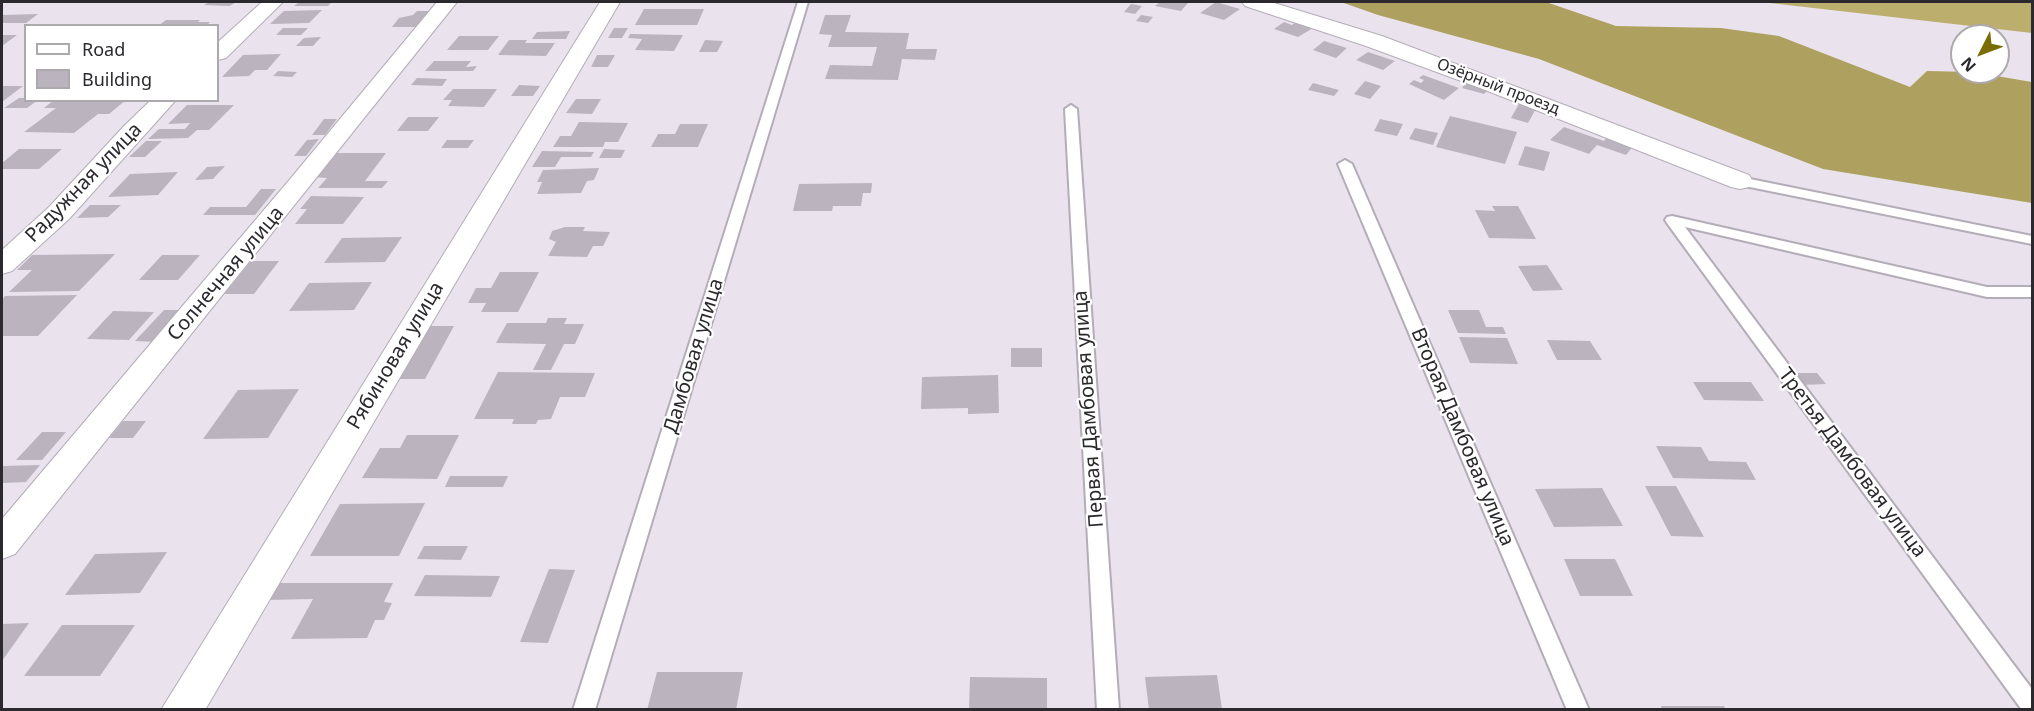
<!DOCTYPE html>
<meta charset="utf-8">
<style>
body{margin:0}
#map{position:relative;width:2034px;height:711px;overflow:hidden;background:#eae3ee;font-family:"Noto Sans",sans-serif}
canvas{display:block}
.frame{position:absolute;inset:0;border:3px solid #2c292e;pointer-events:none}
.legend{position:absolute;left:24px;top:24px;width:195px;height:78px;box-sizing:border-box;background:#fff;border:2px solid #aba9ab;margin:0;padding:8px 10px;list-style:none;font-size:18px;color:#2c292e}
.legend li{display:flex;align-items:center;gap:12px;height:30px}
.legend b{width:30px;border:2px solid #aba9ab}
.north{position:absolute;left:1950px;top:24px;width:60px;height:60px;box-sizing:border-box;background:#fff;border:2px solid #aba9ab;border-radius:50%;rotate:228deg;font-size:16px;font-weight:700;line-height:24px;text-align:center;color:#2c292e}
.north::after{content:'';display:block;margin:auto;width:21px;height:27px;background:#7b6b03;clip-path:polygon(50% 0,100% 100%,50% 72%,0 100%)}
</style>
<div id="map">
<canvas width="2034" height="711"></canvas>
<div class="frame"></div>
<ul class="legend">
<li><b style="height:8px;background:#fff"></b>Road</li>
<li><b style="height:16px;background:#bbb4bf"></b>Building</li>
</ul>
<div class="north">N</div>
</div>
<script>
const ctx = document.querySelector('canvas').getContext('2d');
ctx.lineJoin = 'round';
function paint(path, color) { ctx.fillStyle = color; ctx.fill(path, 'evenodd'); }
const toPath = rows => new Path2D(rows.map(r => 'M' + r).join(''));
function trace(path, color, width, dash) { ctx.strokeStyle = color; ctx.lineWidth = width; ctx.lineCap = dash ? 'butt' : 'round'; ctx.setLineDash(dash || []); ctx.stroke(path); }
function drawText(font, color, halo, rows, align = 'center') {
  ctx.font = font + ' "Noto Sans",sans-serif'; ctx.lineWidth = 4.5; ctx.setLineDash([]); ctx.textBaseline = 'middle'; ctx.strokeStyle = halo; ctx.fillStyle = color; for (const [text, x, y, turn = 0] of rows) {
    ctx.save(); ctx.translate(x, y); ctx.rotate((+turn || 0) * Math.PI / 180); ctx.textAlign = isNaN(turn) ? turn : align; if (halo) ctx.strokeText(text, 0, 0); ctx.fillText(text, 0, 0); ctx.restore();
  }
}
paint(toPath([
 [1341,2,1546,2,1616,26,1721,28,1779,36,1910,87,1927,71,1973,72,2032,82,2032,203,1823,169,1539,59,1378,15]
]), '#aea160');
paint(toPath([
 [1761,2,2032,2,2032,33]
]), '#bcaf6e');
paint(toPath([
 [209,2,236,2,230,6,204,5],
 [299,2,332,2,328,6,294,6],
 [1160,2,1182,2,1188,3,1181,11,1155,6],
 [1216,2,1240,9,1224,20,1200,13],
 [1131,4,1142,6,1135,14,1124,12],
 [644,9,704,9,697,25,635,25],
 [322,10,309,23,270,24,284,11],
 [417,11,429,11,416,27,392,27,399,18,413,15],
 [38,14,26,23,2,23,2,15],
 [825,15,851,15,845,32,909,33,906,49,937,49,935,60,902,59,898,80,825,79,830,65,872,66,877,47,828,47,832,35,819,34],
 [1141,15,1153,17,1148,23,1136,21],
 [166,20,200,20,198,22,210,22,206,26,158,26],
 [1284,22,1292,25,1296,22,1313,28,1298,37,1274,29],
 [283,28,308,28,301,35,276,35],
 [614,28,628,28,622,38,608,38],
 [570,31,566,39,532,39,537,32],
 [630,34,683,35,674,51,635,50,642,39,628,38],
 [2,35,17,35,2,46],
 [459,36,499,36,488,50,447,50],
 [321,37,313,46,296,46,304,38],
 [509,40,527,40,525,43,555,43,546,56,498,55],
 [705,40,723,41,717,52,699,52],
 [1324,41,1347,48,1336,58,1313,50],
 [1368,52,1395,61,1383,70,1356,60],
 [281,54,267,70,255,70,249,76,222,77,243,55],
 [597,55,615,55,608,67,591,67],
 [434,61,471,61,466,67,477,66,473,71,425,71],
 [278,71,297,72,292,77,273,76],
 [1423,75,1459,88,1444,100,1409,84,1414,80,1421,83,1424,80,1419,78],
 [417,78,447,79,442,86,411,85],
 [1365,81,1381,86,1370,99,1354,94],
 [1467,81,1490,88,1484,94,1462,88],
 [1313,83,1339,90,1334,96,1308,90],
 [519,85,540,86,533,96,511,96],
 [2,86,23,86,2,102],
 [453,89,497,89,484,107,448,106,452,100,443,100],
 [19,98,26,98,26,100,38,100,27,108,4,108],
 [576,99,601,99,592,114,566,113],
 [54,100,126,100,109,114,98,114,74,133,24,132,56,108,44,108],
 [1520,102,1537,107,1528,123,1511,118],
 [187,105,234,105,209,130,197,130,188,138,148,139,159,129,185,129,190,123,168,124],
 [1450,116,1517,132,1505,164,1436,147],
 [408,117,439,117,428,131,397,131],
 [324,119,337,119,325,135,312,135],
 [1380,119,1403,124,1397,136,1374,131],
 [579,122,628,123,618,142,605,142,603,147,553,147,560,136,571,136],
 [680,124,708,124,698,147,651,147,658,134,675,134],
 [1564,127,1604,141,1608,136,1634,145,1626,155,1597,145,1589,154,1550,140],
 [1415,128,1438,133,1433,145,1409,139],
 [319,139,306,156,294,156,307,140],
 [447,140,474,140,468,148,441,148],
 [146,141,162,141,145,157,129,157],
 [1525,146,1550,152,1544,171,1518,165],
 [19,149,62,149,39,169,2,169,2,163],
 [604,149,625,150,621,158,599,158],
 [542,151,594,152,591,157,561,157,555,167,532,167],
 [333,153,386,153,365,181,388,181,382,188,318,188,327,178,312,177],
 [225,166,213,179,195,180,207,167],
 [599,168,594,180,587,181,581,193,537,194,542,182,537,182,543,170],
 [178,172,158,195,108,197,130,174],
 [872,183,871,193,863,193,861,206,833,206,832,211,793,211,799,184],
 [261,189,276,189,255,215,203,215,210,207,246,207],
 [311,196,364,197,343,224,295,224,307,209,300,209],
 [90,205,121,205,108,217,77,218],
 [1492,206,1518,206,1536,239,1489,238,1475,210,1495,211],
 [585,227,583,231,610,232,603,246,593,246,587,257,548,256,556,242,549,239,552,231,565,227],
 [402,237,385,262,324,263,342,238],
 [115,254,79,291,9,292,32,270,17,270,32,255],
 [162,255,200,255,178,280,139,280],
 [251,261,279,261,254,294,224,294],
 [1547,265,1563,290,1533,291,1518,266],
 [500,272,539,272,518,312,481,312,486,303,468,303,476,288,491,288],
 [372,282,354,310,289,311,309,283],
 [77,295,38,336,2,336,2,300,5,296],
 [164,310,183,310,156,342,135,341],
 [1448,310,1479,310,1486,327,1503,327,1506,334,1458,333],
 [113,311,154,312,129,340,87,339],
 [548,318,567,318,564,324,584,324,575,344,564,344,551,370,533,370,546,344,496,343,507,323,546,323],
 [426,326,454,326,425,379,395,379],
 [1459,337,1507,338,1518,364,1470,363],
 [1547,340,1590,341,1602,360,1557,360],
 [1011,348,1042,348,1042,367,1011,367],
 [498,372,595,373,585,397,560,397,551,419,538,420,536,424,512,424,514,419,474,419],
 [1793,373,1817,373,1826,384,1802,385],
 [998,375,999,413,968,414,968,408,921,409,922,377],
 [1693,382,1751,382,1764,401,1704,400],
 [299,389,268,438,203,439,238,390],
 [123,421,146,421,133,438,109,438],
 [42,432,66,432,42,460,16,460],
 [407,435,459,435,437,479,362,478,380,448,400,448],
 [1656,446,1701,447,1709,461,1746,462,1756,480,1673,478],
 [40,465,26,482,2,483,2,466],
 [450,476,508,476,503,487,445,487],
 [1645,486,1676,486,1704,537,1671,536],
 [1602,488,1623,526,1554,527,1535,489],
 [425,503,399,556,310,556,340,504],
 [424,546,468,546,461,560,417,559],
 [167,552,140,593,65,595,95,554],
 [1564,559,1615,559,1633,596,1580,596],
 [549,569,575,570,548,643,520,642],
 [425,575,500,576,491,597,414,596],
 [277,583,393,583,384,602,392,603,384,620,375,620,367,638,291,639,313,599,267,600],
 [29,623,2,661,2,624],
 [62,625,135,625,100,676,24,676],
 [657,672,743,672,736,710,647,710],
 [1217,675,1222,709,1149,710,1145,677],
 [970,677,1047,678,1047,710,969,710],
 [1661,706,1724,706,1726,710,1662,710]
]), '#bbb4bf');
const service = toPath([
 [798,2,808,2,595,710,573,710,798,2],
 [1071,105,1077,109,1119,710,1097,710,1065,109,1071,105],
 [1345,160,1352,164,1589,710,1567,710,1338,164,1345,160],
 [1740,177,2032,236,2032,244,1735,184,1733,181,1740,177],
 [1672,216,1987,287,2032,287,2032,297,1987,297,1685,227,2032,689,2032,710,2022,710,1667,223,1665,220,1667,217,1672,216]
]);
const minor = toPath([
 [262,2,283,2,226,58,218,60,218,42,262,2],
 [437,2,457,2,15,554,2,559,2,519,291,178,437,2],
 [600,2,620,2,205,710,161,710,600,2],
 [1242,2,1271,2,1382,36,1749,175,1753,181,1749,187,1740,189,1731,187,1480,88,1366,46,1245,6,1242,2],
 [151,100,176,100,69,219,12,271,2,274,2,250,49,207,124,126,151,100]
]);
trace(service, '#b4acb7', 4);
trace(minor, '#b4acb7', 2);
paint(service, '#fff');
paint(minor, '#fff');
drawText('16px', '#2c292e', '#fff', [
 ["Озёрный проезд",1498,87,21]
]);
drawText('20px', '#2c292e', '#fff', [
 ["Радужная улица",84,183,-46],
 ["Солнечная улица",226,274,-50],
 ["Рябиновая улица",396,356,-59],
 ["Дамбовая улица",694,356,-73],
 ["Первая Дамбовая улица",1089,409,-94],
 ["Вторая Дамбовая улица",1462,437,67],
 ["Третья Дамбовая улица",1852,463,53]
]);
</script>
